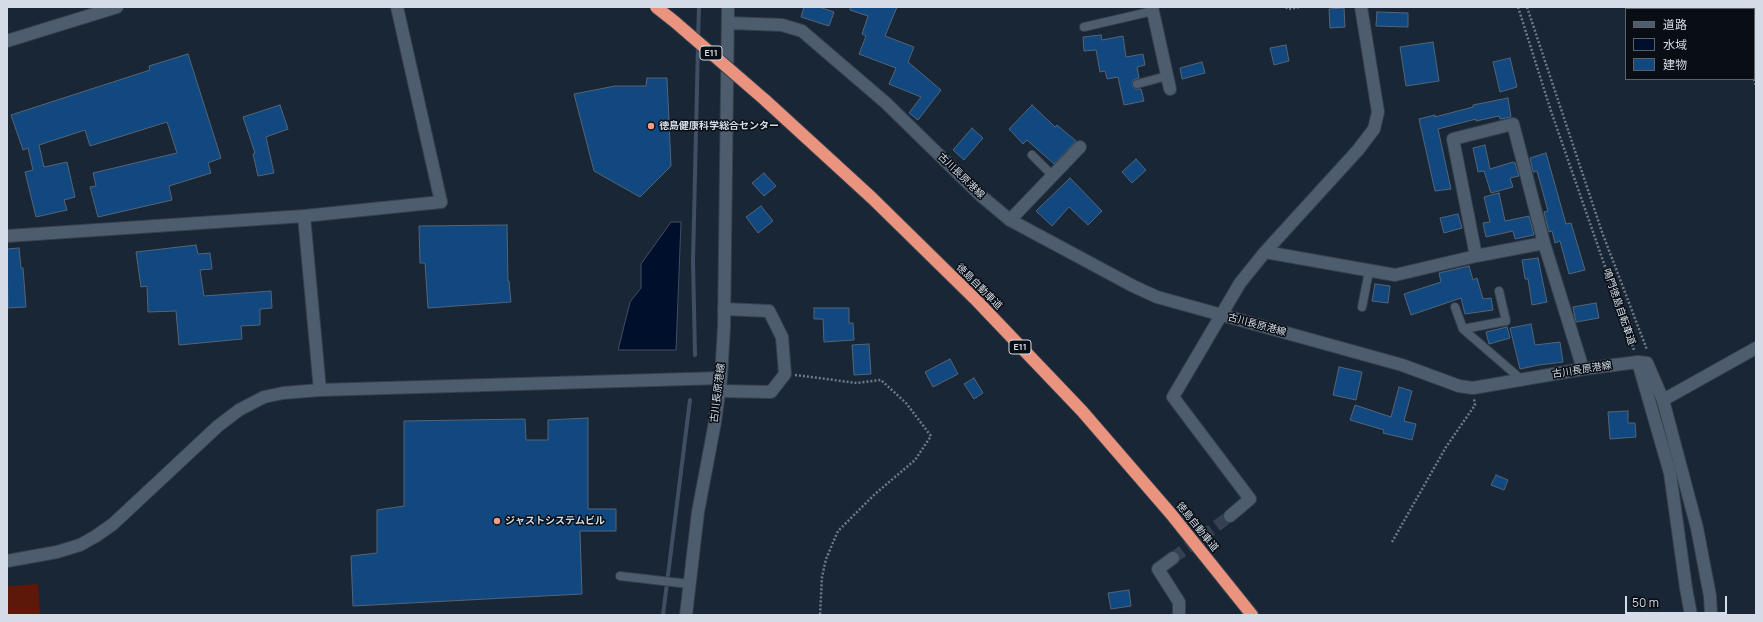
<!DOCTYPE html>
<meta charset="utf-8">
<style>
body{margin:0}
#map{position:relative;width:1763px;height:622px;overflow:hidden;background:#192635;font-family:Manrope,"Noto Sans JP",sans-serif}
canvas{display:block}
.frame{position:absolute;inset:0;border:8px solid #d4dde7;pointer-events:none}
.legend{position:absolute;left:1625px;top:8px;width:130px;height:72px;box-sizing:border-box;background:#090e15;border:1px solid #5a6169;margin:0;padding:5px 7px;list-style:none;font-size:12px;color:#d4dde7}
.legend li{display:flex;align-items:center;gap:8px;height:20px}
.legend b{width:20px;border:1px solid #5a6169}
.scale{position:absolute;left:1625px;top:596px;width:102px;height:18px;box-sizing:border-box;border:2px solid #d4dde7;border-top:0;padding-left:5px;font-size:12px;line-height:14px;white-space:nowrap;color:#d4dde7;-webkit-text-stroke:3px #090e15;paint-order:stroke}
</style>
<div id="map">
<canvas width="1763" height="622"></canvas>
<div class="frame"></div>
<ul class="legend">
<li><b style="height:5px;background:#4e5d6e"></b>道路</li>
<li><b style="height:11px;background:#00102c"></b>水域</li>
<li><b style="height:11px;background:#10487f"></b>建物</li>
</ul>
<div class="scale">50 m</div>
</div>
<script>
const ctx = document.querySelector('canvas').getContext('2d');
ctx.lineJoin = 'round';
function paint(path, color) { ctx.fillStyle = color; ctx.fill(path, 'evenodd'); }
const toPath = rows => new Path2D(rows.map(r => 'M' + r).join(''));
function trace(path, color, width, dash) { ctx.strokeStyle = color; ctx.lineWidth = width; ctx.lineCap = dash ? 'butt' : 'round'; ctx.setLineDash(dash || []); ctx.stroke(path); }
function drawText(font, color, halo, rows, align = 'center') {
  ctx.font = font + ' Manrope,"Noto Sans JP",sans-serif'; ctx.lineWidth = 3; ctx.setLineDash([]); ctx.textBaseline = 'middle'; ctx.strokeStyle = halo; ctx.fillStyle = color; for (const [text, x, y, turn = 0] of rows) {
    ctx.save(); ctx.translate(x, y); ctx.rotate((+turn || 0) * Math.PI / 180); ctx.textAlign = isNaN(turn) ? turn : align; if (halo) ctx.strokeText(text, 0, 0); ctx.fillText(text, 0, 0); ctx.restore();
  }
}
paint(toPath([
 [38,584,40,615,7,615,7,586]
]), '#5d1809');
const water = toPath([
 [1745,7,1756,7,1756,48,1754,41,1754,9,1745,9,1745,7],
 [671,222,681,222,676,350,618,350,630,302,641,288,641,264,671,222]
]);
paint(water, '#00102c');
trace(water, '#404e64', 1);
trace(toPath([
 [698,39,699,7],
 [695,355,693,261,698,45],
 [663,615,690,400]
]), '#404e64', 4);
const building = toPath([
 [804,7,819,7,834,12,829,26,801,17,804,7],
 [850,7,897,7,885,36,914,47,908,62,941,90,918,120,909,113,921,97,889,84,896,68,859,54,866,36,862,34,868,16,850,10,850,7],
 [1344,8,1345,27,1330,28,1329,9,1344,8],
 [1377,12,1408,13,1408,27,1376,26,1377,12],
 [1101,35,1102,40,1123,36,1126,57,1143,54,1145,65,1137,67,1139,78,1133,80,1132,85,1135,89,1141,89,1144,101,1124,105,1118,77,1107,79,1105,71,1100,72,1096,50,1084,51,1083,37,1101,35],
 [1433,42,1439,81,1406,86,1400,47,1433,42],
 [1286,45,1289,61,1274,65,1270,48,1286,45],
 [188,54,221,158,208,163,211,173,169,186,172,200,98,217,90,187,96,186,93,173,177,153,167,122,90,146,85,130,39,145,44,167,67,162,75,197,64,200,67,210,36,217,25,172,33,170,28,148,23,150,11,115,150,70,149,66,188,54],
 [1510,58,1517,87,1500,92,1493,62,1510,58],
 [1202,62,1205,73,1182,79,1180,68,1202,62],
 [647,78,667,78,671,166,640,197,594,171,574,94,615,86,646,86,647,78],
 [1508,98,1511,117,1500,119,1499,116,1476,121,1476,119,1438,129,1451,189,1435,191,1419,119,1435,115,1435,117,1473,107,1473,105,1508,98],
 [280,105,288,129,266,137,274,173,258,176,253,154,255,153,243,117,280,105],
 [1032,105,1055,127,1057,125,1076,141,1054,164,1027,140,1023,144,1009,129,1032,105],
 [972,128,983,138,964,160,953,150,972,128],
 [1485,145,1490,169,1513,162,1515,163,1519,176,1510,178,1513,187,1491,193,1484,171,1478,172,1473,148,1485,145],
 [1546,153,1566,224,1571,223,1585,270,1569,274,1560,241,1555,243,1552,231,1549,232,1544,212,1548,211,1537,171,1533,172,1530,158,1546,153],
 [1136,159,1146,170,1132,183,1122,172,1136,159],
 [764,173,776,186,764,196,752,183,764,173],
 [1070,178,1102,211,1088,225,1069,207,1052,226,1036,211,1070,178],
 [1499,193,1505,221,1529,216,1534,235,1515,239,1513,231,1486,237,1483,223,1490,222,1484,197,1499,193],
 [761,206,773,221,758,233,746,217,761,206],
 [1458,214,1462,228,1444,233,1440,218,1458,214],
 [507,225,508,281,509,281,511,302,428,308,425,263,420,263,419,226,507,225],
 [196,245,198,254,210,253,212,269,200,270,204,296,271,291,272,308,260,309,260,325,241,326,242,339,179,345,176,311,148,312,147,286,141,287,136,252,196,245],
 [19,248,21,268,23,268,26,307,8,308,7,249,19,248],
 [1538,258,1547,302,1532,305,1528,279,1525,279,1522,260,1538,258],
 [1469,266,1473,280,1477,278,1483,299,1491,298,1493,310,1465,314,1461,298,1411,315,1404,294,1441,282,1439,273,1469,266],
 [1375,284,1390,286,1388,303,1372,301,1375,284],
 [1596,303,1599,318,1576,322,1573,307,1596,303],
 [814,308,849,308,849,323,853,323,854,340,824,342,823,319,814,319,814,308],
 [1531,324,1535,345,1560,342,1563,362,1539,365,1520,369,1510,328,1531,324],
 [1507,327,1510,338,1489,344,1486,332,1507,327],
 [869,344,871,374,854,375,852,345,869,344],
 [950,359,958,374,933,387,925,372,950,359],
 [1339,367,1362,372,1356,400,1333,395,1339,367],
 [974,378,983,393,974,399,964,384,974,378],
 [1399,387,1412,391,1404,421,1416,424,1412,440,1383,433,1384,430,1350,420,1355,405,1391,417,1399,387],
 [1628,411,1628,423,1635,423,1636,437,1610,439,1608,412,1628,411],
 [588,418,588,509,616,509,616,531,580,531,582,594,353,606,351,556,377,553,377,510,404,506,404,421,525,419,526,440,548,440,548,420,588,418],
 [1496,475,1508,480,1504,490,1491,485,1496,475],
 [1129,590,1131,606,1111,609,1108,593,1129,590]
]);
paint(building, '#10487f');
trace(building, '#556476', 1);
trace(toPath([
 [1173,558,1230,516]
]), '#354150', 12, [12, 6]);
const lane = toPath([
 [1084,27,1153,11],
 [1137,84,1167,76],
 [1032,155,1052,175],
 [1499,291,1506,321,1463,329,1522,380],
 [1362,307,1369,271],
 [1455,307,1463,329],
 [620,576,689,584]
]);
const street = toPath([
 [397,7,441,202],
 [1152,7,1170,89],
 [1010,220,1080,147],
 [7,236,304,216],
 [1265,252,1395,275,1476,256,1544,243],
 [1476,256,1453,139,1513,124,1544,243,1583,369],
 [719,391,771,392,785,374,782,337,769,311,724,309],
 [1663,400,1697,528,1710,596,1711,615],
 [1230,516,1250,499,1173,397,1240,283,1265,252,1358,150,1374,129,1378,112,1361,7],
 [1173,558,1158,569,1179,602,1179,615]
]);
const secondary = toPath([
 [728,23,782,25,802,31,886,103,980,195,1010,220,1133,286,1157,297,1402,365,1459,386,1473,388,1583,369,1638,362,1647,363,1663,400,1756,348],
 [7,41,117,7],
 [1638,362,1670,473,1686,588,1691,615],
 [320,390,304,216,441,202],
 [7,561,57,552,80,545,96,536,113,524,218,426,239,410,264,397,283,393,320,390,721,378],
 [686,615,698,512,715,422,721,378,724,327,728,7]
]);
const highway = toPath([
 [765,100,872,198,977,301,1082,411,1171,514,1252,615]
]);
trace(lane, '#36404d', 10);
trace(street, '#36404d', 14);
trace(secondary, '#36404d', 14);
trace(highway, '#36404d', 14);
trace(toPath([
 [1286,7,1288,9,1300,7],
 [1518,7,1551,111,1634,350],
 [1527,7,1602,232,1647,350],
 [1734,7,1734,9],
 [1754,79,1756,87],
 [795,375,857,383,881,380,906,403,931,436,915,460,875,494,838,531,826,559,822,577,820,615],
 [1392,542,1446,447,1475,405,1474,399]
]), '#6f7a87', 2.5, [2, 2]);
trace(lane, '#4e5d6e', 8);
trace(street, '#4e5d6e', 12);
trace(secondary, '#4e5d6e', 12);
trace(highway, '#ea937f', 12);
const highwayBridge = toPath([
 [656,7,675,22,765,100]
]);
trace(highwayBridge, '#36404d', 14, []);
trace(highwayBridge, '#ea937f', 12);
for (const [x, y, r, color] of [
 [651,126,4,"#f49e8a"],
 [497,521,4,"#f49e8a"]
]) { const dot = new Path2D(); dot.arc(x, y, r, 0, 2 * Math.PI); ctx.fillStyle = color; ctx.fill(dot); trace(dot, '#090e15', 1.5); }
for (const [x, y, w] of [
 [711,53,22],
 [1020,347,22]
]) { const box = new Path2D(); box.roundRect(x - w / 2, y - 7, w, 14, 3); ctx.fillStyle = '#090e15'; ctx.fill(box); trace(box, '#d4dde7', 1); }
drawText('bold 9px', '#d4dde7', null, [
 ["E11",711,53],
 ["E11",1020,347]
]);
drawText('bold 10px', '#d4dde7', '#090e15', [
 ["徳島健康科学総合センター",659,126],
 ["ジャストシステムビル",505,521]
], 'left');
drawText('10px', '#d4dde7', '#090e15', [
 ["古川長原港線",961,176,44],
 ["徳島自動車道",979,287,45],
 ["鳴門徳島自転車道",1619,307,71],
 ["古川長原港線",1257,325,15],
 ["古川長原港線",1582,370,-9],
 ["古川長原港線",718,393,-83],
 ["徳島自動車道",1197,527,51]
]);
</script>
